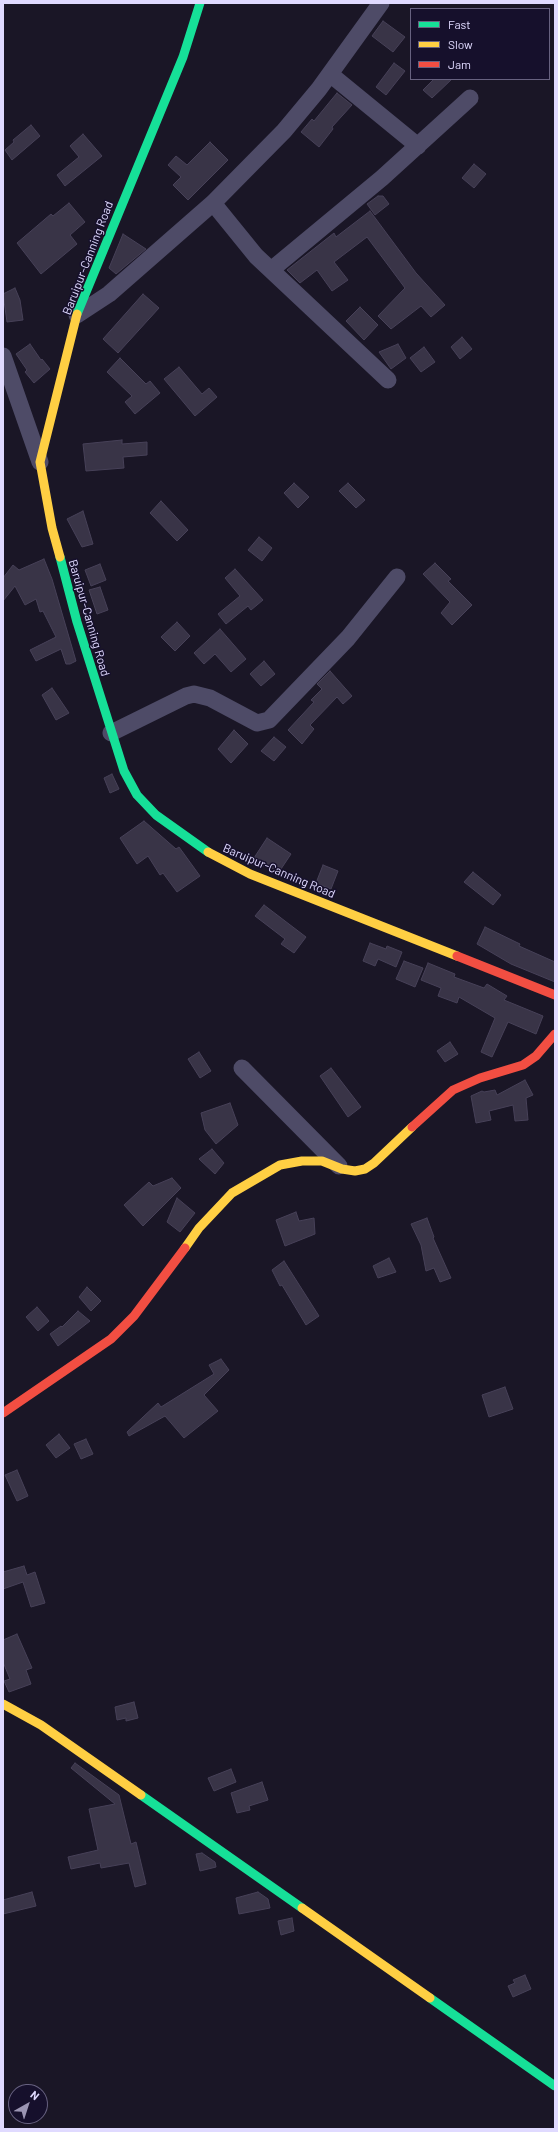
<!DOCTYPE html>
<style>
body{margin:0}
#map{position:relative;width:558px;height:2132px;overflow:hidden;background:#1a1626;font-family:Barlow,sans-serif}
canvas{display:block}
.frame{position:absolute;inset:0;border:4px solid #e0daff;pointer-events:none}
.legend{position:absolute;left:410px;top:8px;width:140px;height:72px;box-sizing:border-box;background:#16102c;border:1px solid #676180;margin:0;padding:5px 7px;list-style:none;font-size:12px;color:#e0daff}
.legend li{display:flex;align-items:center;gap:8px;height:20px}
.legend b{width:20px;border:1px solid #676180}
.north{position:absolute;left:8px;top:2084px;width:40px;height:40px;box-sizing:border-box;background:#16102c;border:1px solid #676180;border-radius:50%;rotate:39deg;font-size:11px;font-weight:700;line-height:16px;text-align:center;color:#e0daff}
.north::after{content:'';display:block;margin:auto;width:14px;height:18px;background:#9b95b3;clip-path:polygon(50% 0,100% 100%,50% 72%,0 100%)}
</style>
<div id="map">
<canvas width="558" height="2132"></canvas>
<div class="frame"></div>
<ul class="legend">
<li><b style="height:5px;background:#16e098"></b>Fast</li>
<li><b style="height:5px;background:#ffcf43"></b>Slow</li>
<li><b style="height:5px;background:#f24e42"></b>Jam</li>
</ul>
<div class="north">N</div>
</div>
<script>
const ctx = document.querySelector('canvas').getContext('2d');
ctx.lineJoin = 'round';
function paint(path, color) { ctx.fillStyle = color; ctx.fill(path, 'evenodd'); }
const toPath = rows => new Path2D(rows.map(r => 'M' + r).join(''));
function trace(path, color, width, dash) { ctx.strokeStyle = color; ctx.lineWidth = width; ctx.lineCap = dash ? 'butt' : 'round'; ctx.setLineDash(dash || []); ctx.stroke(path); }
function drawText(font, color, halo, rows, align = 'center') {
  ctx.font = font + ' Barlow,sans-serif'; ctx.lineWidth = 3; ctx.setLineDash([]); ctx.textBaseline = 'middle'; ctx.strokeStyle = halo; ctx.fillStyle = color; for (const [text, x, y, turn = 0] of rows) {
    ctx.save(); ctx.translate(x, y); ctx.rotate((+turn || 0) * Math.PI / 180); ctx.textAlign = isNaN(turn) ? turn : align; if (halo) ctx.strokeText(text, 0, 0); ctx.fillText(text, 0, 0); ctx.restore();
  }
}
const building = toPath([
 [383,21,405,37,393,52,372,36,383,21],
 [394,63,405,71,386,95,376,87,394,63],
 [434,79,452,79,432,98,423,90,434,79],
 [337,93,352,105,332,127,333,129,319,147,301,132,312,119,314,121,337,93],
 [31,125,40,136,12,160,5,150,14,142,13,140,31,125],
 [83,134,102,156,65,186,57,175,79,157,70,146,83,134],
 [210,142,228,160,188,200,173,185,181,177,168,165,176,156,187,165,210,142],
 [474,164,486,174,474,188,462,178,474,164],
 [378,196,383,196,389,204,375,215,367,204,378,196],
 [69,203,85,222,70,235,77,244,41,274,17,243,51,214,53,216,69,203],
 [370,211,416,273,445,305,431,317,421,306,391,329,378,316,405,288,367,237,334,262,348,280,332,291,317,270,300,283,287,270,334,233,336,237,370,211],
 [123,234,146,249,116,274,109,268,123,234],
 [15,288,20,300,23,320,7,322,3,294,15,288],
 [143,294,159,308,118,353,103,339,143,294],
 [360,307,378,325,364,340,346,321,360,307],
 [462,337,472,349,460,359,451,347,462,337],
 [30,344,41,360,42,359,50,369,34,383,25,372,27,370,16,354,30,344],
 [398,344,406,358,391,369,379,352,398,344],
 [424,347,435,362,421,372,410,358,424,347],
 [120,358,146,384,150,381,160,393,135,414,125,402,132,396,107,372,120,358],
 [179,367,202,394,209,388,217,397,195,416,164,379,179,367],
 [122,440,122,444,147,442,147,455,123,457,124,468,86,471,83,444,122,440],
 [294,483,309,497,298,508,284,493,294,483],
 [348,483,365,500,356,508,339,491,348,483],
 [161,501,188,530,177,541,150,513,161,501],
 [83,511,93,544,82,547,67,519,83,511],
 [259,537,272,548,262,561,248,550,259,537],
 [44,559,52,579,76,661,70,664,66,664,61,649,36,661,30,650,56,637,43,611,40,612,36,599,25,605,15,586,3,601,3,578,13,565,19,570,44,559],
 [435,563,451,579,448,581,472,605,452,625,441,613,450,602,423,574,435,563],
 [100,564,106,580,91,586,85,570,100,564],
 [235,569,263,600,251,610,248,606,226,624,218,614,240,596,225,578,235,569],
 [100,587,108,610,97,614,89,590,100,587],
 [177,622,190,636,175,651,161,637,177,622],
 [220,629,246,659,231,672,215,654,204,664,194,653,220,629],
 [264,661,275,674,261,686,250,674,264,661],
 [330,671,352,696,343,704,337,697,310,725,314,729,302,744,288,730,314,702,311,700,322,689,317,684,330,671],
 [52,688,69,713,56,720,42,695,52,688],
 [234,730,248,744,231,763,218,749,234,730],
 [274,737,286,747,274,761,261,751,274,737],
 [112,774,119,789,110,793,104,778,112,774],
 [144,821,176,849,179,847,200,876,177,892,163,873,160,875,148,856,137,864,120,838,144,821],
 [267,838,291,854,279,872,265,864,264,866,252,861,267,838],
 [323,865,338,871,331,889,316,883,323,865],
 [473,872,501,895,493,905,464,882,473,872],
 [264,905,306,937,294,953,281,944,285,939,255,916,264,905],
 [485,927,520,944,519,946,555,962,555,982,511,964,477,944,485,927],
 [370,943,386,949,387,946,402,952,396,967,378,959,375,966,363,961,370,943],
 [404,961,423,968,415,987,396,979,404,961],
 [428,963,455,974,454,977,484,988,487,984,507,996,504,1000,543,1016,536,1034,508,1022,492,1057,481,1052,495,1018,459,997,457,1003,438,996,441,988,421,980,428,963],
 [450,1042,458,1054,445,1062,437,1051,450,1042],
 [199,1052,211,1071,200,1078,188,1059,199,1052],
 [331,1068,361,1107,348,1117,320,1076,331,1068],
 [525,1080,533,1095,526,1098,528,1120,515,1121,513,1105,489,1111,491,1120,476,1123,471,1096,482,1091,484,1092,495,1090,497,1095,525,1080],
 [230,1103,238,1125,216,1144,205,1130,201,1113,230,1103],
 [212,1149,224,1163,215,1174,199,1159,212,1149],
 [172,1178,181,1188,143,1226,124,1205,149,1182,153,1186,172,1178],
 [177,1198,195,1213,180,1232,167,1222,177,1198],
 [296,1212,299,1221,314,1218,315,1234,285,1246,276,1220,296,1212],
 [427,1218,434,1237,433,1238,451,1278,440,1282,434,1268,426,1271,421,1245,411,1224,427,1218],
 [389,1258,396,1272,378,1278,373,1266,389,1258],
 [284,1261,319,1316,306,1325,282,1285,280,1286,272,1270,284,1261],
 [87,1287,101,1301,91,1311,79,1297,87,1287],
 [37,1307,49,1321,38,1331,26,1317,37,1307],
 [78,1311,90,1321,58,1346,50,1334,61,1326,62,1327,78,1311],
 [221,1359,229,1370,204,1395,218,1411,184,1438,165,1416,129,1436,127,1432,158,1403,161,1407,214,1374,209,1365,221,1359],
 [505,1387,513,1409,489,1417,482,1395,505,1387],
 [59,1434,70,1448,56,1458,46,1445,59,1434],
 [86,1439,93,1454,81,1459,74,1444,86,1439],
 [17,1470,28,1496,17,1501,5,1475,17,1470],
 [24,1566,27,1575,35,1572,45,1603,31,1607,23,1582,3,1589,3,1572,24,1566],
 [17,1634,32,1668,26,1670,31,1684,9,1692,4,1681,10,1679,3,1662,3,1640,17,1634],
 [134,1702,138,1718,126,1721,126,1718,117,1720,115,1707,134,1702],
 [75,1763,119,1795,131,1844,136,1842,146,1884,135,1887,129,1863,101,1868,100,1863,71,1869,68,1857,98,1850,89,1809,115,1804,71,1768,75,1763],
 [231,1769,236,1782,214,1791,208,1778,231,1769],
 [262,1782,268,1800,249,1806,250,1810,237,1813,231,1793,262,1782],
 [202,1853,215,1862,216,1867,200,1871,196,1854,202,1853],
 [32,1892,36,1906,3,1914,3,1900,32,1892],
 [258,1892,268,1899,270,1908,239,1914,236,1898,258,1892],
 [292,1918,294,1931,281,1935,278,1921,292,1918],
 [525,1975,531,1989,513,1997,508,1986,515,1983,513,1980,525,1975]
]);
paint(building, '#393447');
trace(building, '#474158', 1);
trace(toPath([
 [330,74,418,146],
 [213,203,256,256,388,380],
 [271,270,382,178,470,98],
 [77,315,109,294,213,203,284,131,319,89,381,3],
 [3,356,40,462],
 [111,733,186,696,194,694,210,698,257,723,269,720,348,638,397,577],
 [242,1068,339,1166]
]), '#4e4b67', 17);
trace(toPath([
 [77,314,183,57,200,3],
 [60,557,77,622,124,771,137,795,156,815,208,852],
 [141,1795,302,1908],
 [430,1998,555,2086]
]), '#16e098', 9);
trace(toPath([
 [60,557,52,528,40,462,77,314],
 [208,852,250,874,457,956],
 [185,1248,199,1228,232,1193,280,1165,302,1161,322,1161,342,1169,355,1171,365,1169,374,1163,412,1127],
 [3,1704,41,1725,141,1795],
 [302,1908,430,1998]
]), '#ffcf43', 9);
trace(toPath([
 [457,956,555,995],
 [412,1127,453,1090,480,1078,523,1065,536,1056,555,1034],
 [3,1413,111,1339,134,1316,185,1248]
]), '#f24e42', 9);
drawText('12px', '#e0daff', '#16102c', [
 ["Baruipur-Canning Road",88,258,-69],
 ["Baruipur-Canning Road",89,618,74],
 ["Baruipur-Canning Road",279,871,23]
]);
</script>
